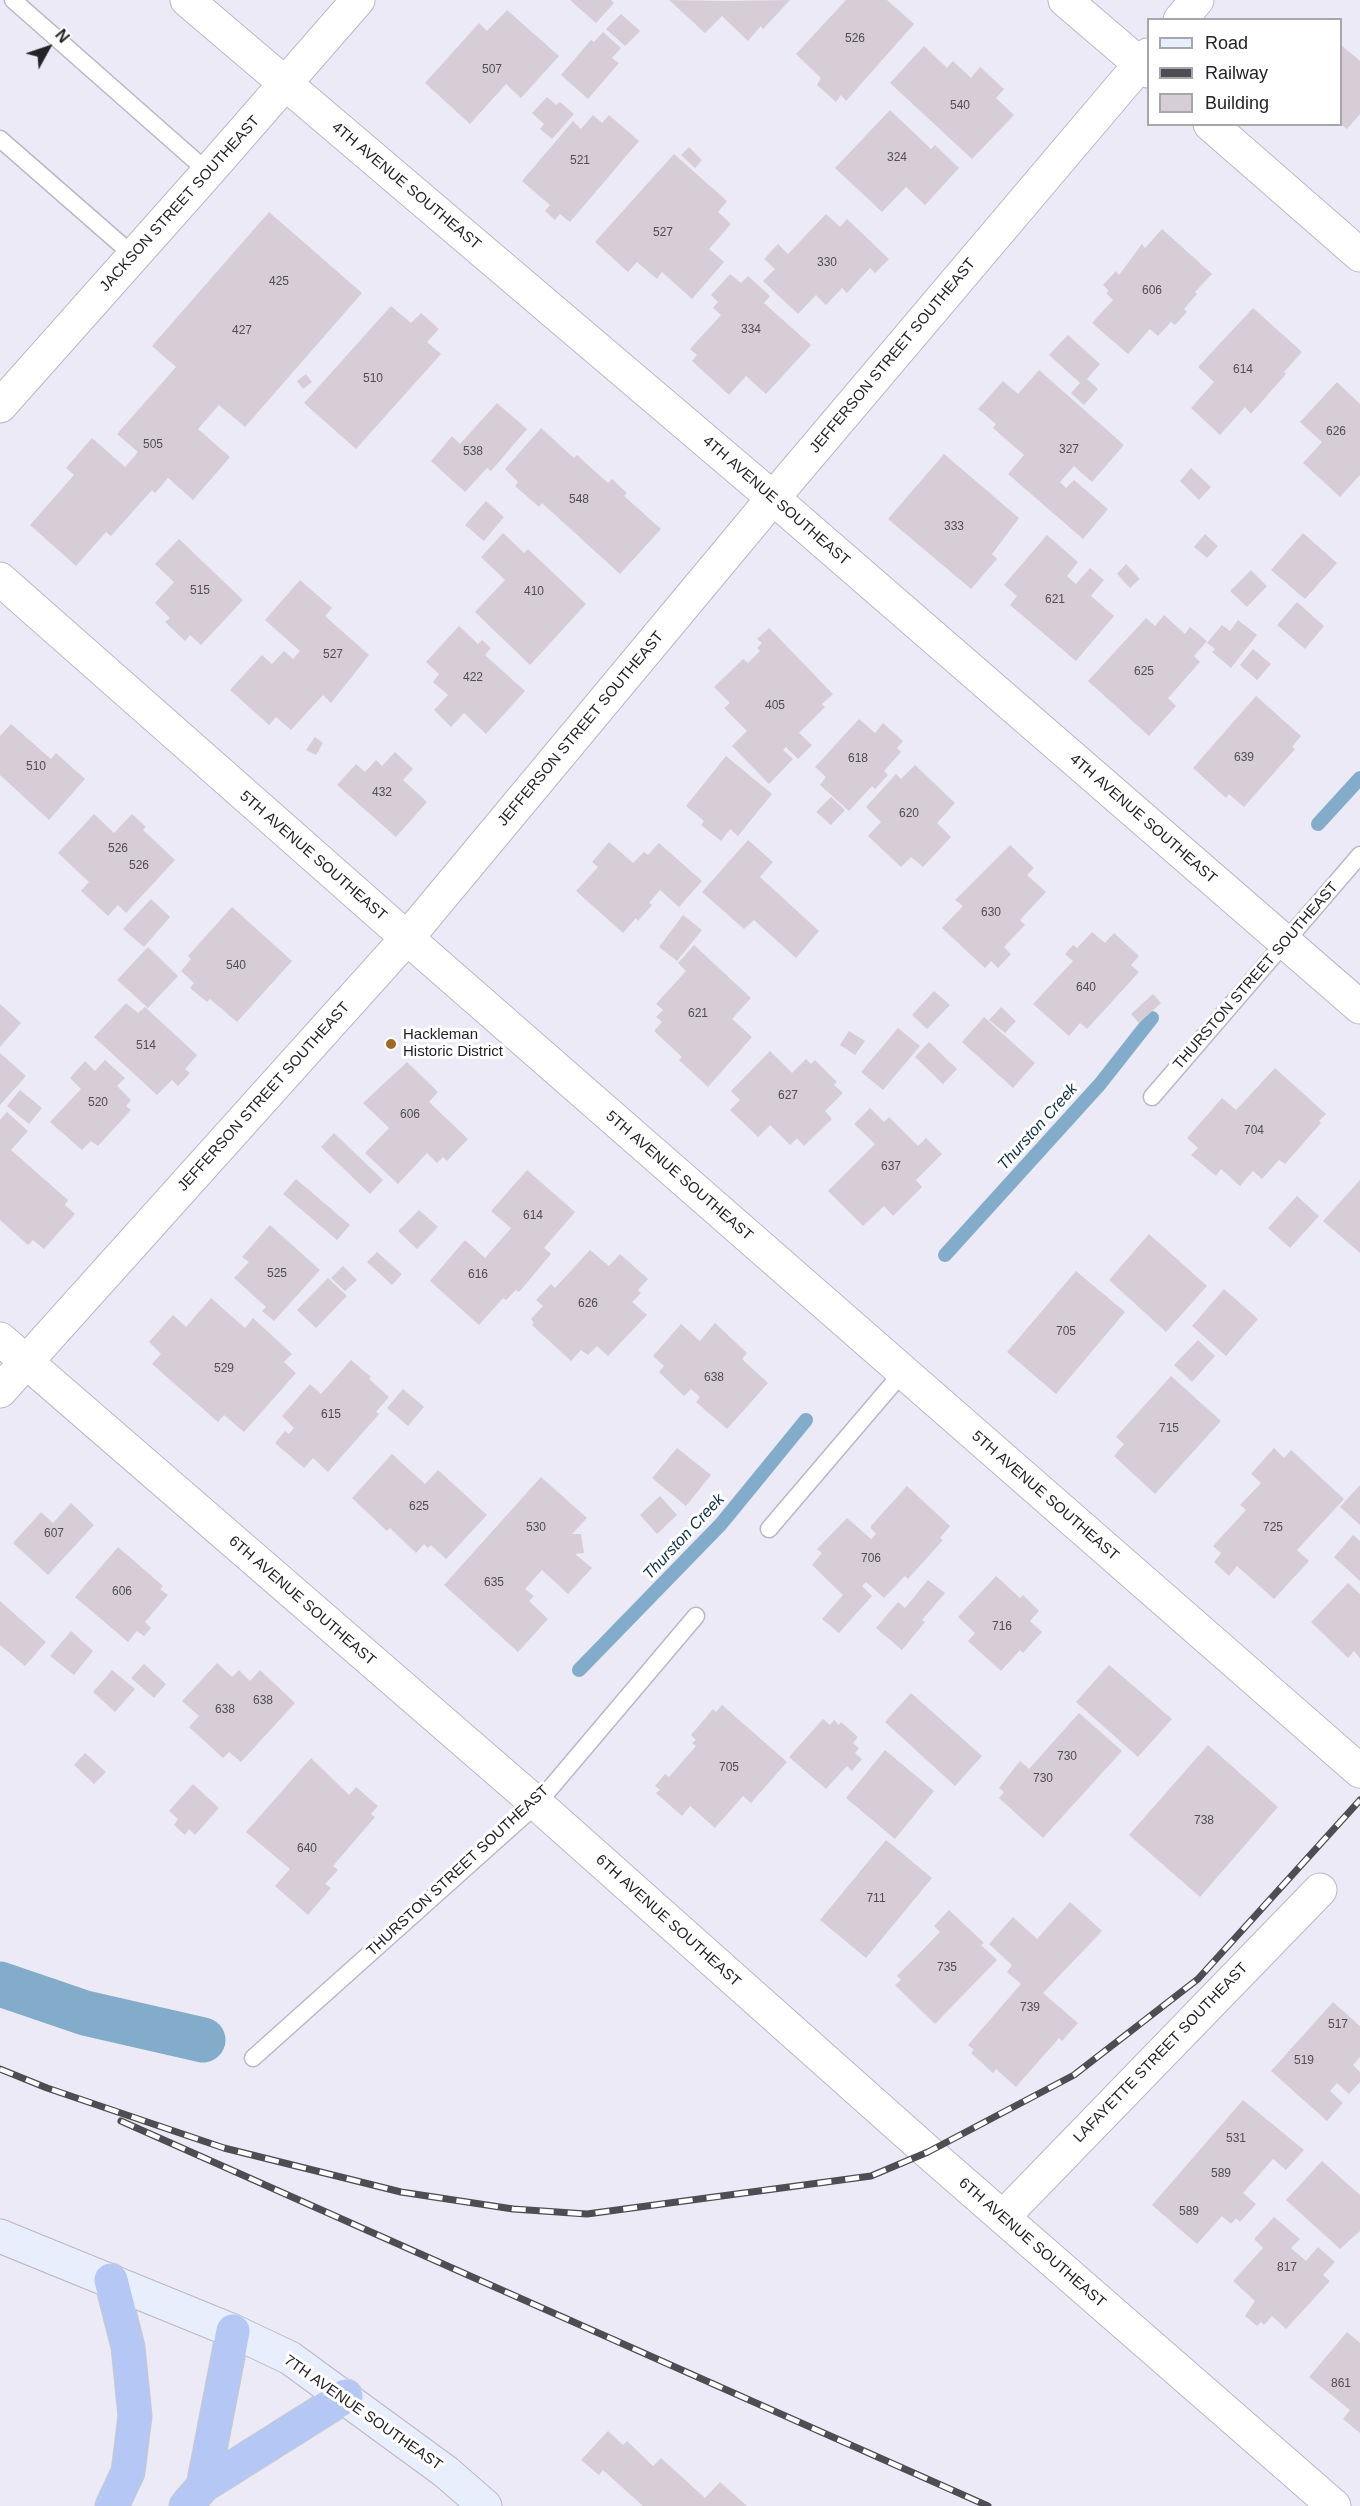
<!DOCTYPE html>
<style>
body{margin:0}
#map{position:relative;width:1360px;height:2506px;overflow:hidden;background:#eceaf6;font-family:Helvetica,sans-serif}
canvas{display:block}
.legend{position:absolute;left:1147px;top:18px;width:195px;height:108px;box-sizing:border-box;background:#fff;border:2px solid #a7a7a9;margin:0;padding:8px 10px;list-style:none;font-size:18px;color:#242327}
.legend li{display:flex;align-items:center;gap:12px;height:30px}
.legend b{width:30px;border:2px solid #a7a7a9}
.north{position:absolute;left:18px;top:18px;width:60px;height:60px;-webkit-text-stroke:4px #fff;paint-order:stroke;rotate:50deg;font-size:16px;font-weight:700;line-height:24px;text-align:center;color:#242327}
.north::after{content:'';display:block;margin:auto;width:21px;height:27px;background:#242327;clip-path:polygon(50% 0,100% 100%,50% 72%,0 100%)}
</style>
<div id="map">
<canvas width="1360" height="2506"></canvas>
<ul class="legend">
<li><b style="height:8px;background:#e8eefc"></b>Road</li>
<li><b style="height:8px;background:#4e4d53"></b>Railway</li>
<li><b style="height:16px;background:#d6cdd7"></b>Building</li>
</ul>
<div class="north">N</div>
</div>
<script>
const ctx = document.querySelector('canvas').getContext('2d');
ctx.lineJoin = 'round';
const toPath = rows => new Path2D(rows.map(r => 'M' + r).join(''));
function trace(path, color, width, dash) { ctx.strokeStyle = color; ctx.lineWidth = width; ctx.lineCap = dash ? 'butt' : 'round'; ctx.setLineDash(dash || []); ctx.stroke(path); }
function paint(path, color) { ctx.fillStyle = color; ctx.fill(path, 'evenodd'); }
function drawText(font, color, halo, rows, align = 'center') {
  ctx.font = font + ' Helvetica,sans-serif'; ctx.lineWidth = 6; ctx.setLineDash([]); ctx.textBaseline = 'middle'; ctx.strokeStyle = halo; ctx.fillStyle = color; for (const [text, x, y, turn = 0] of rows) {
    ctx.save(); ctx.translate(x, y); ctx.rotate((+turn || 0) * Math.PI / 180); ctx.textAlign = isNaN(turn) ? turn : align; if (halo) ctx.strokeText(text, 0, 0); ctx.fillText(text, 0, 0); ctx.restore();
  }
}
trace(toPath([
 [1318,824,1360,778],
 [945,1255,1100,1084,1152,1018],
 [579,1670,721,1524,806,1420]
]), '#83acca', 14);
trace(toPath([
 [0,1984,85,2013,203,2040]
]), '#83acca', 45);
paint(toPath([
 [570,0,611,0,614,3,596,23],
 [669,0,725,1,790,0,763,29,761,26,748,41,722,16,705,33],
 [846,0,887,0,914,24,846,101,841,95,836,102,817,85,821,78,796,54],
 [507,10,559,56,521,98,506,84,470,124,425,83,479,23,487,31],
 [621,14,640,31,625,46,606,29],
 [603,32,621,48,612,58,619,63,588,99,561,75,591,40,594,42],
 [1340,44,1360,61,1360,114,1347,129,1340,124],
 [924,46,947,68,953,61,971,78,980,67,1004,89,996,98,1014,115,972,159,890,83],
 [547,97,556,105,560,102,574,114,552,139,540,129,544,124,532,113],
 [890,110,931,149,935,145,959,168,925,205,906,187,882,212,835,168],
 [593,115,602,123,609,115,639,141,570,222,560,214,555,220,545,211,550,205,522,181,573,121,581,129],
 [689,147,702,160,695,168,681,155],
 [674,154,727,201,718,212,731,224,709,249,724,262,692,299,662,272,657,279,637,262,628,272,595,242],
 [269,212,362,293,245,427,219,405,198,429,230,457,193,500,168,478,155,493,152,490,111,536,106,532,76,566,30,525,74,475,66,468,92,438,125,467,138,452,117,434,176,367,152,346],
 [826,214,840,227,847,219,889,259,875,273,870,268,847,293,842,288,826,305,816,295,798,314,763,281,775,269,764,259,778,244,788,254],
 [1162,229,1212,274,1195,292,1197,294,1184,309,1187,312,1175,325,1171,322,1158,336,1150,329,1128,354,1092,323,1113,300,1106,293,1109,291,1103,285,1116,271,1119,275,1142,244,1145,248],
 [730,274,741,283,748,276,770,296,764,303,811,345,766,394,746,376,729,395,692,361,697,355,690,349,721,315,713,308,718,302,711,295],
 [391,306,411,323,421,313,439,329,427,342,441,354,356,449,304,403],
 [1253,308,1302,352,1284,372,1286,374,1251,414,1245,407,1220,435,1191,408,1214,382,1198,367],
 [1068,335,1100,364,1087,379,1098,389,1084,405,1071,393,1080,383,1049,355],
 [1039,370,1124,445,1092,482,1074,466,1060,482,1066,488,1074,480,1108,509,1083,539,1008,474,1024,455,993,428,996,424,978,409,1003,381,1018,394],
 [306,374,312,382,303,389,297,381],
 [1337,382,1360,404,1360,475,1340,497,1303,463,1322,442,1300,422],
 [497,403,527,429,491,471,487,468,465,492,431,461,452,436,460,444],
 [541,428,574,458,577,455,608,483,612,479,627,493,624,496,661,529,620,574,542,503,539,507,515,486,518,482,505,469],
 [944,454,1019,518,992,554,997,559,971,589,888,519],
 [1191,468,1211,487,1199,500,1180,481],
 [486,501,504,517,484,541,465,525],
 [503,533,524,553,528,549,586,604,530,665,475,612,505,580,481,557],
 [1303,533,1337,563,1305,599,1271,570],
 [1205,534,1218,546,1207,558,1194,547],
 [1047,535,1078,562,1067,576,1076,584,1090,568,1104,580,1091,596,1114,616,1076,661,1010,605,1017,596,1004,585],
 [179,539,243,600,201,645,190,635,185,641,165,622,170,618,155,603,174,582,155,564],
 [1126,564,1140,579,1130,588,1117,574],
 [1251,570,1267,586,1247,607,1230,591],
 [300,580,332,608,325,616,369,655,331,703,323,695,291,730,276,717,269,725,230,690,262,655,272,664,284,651,293,659,300,651,265,620],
 [1297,602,1324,626,1305,649,1277,625],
 [1164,615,1185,634,1190,627,1207,641,1194,656,1200,662,1168,698,1176,706,1149,736,1088,681,1146,618,1155,626],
 [1238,620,1257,635,1231,668,1212,652,1215,649,1207,643,1222,625,1230,631],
 [459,626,478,644,482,640,491,648,485,655,525,691,486,734,464,713,451,727,434,710,448,695,433,682,439,674,426,662],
 [769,628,833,694,822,704,825,707,799,733,812,745,798,759,786,747,783,750,793,759,769,784,732,746,747,731,724,708,730,703,714,687,743,659,748,663,760,651,757,648,762,643,757,639],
 [1253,649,1271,664,1257,680,1240,665],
 [1256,696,1301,736,1292,747,1295,749,1244,807,1229,794,1226,798,1193,768],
 [859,719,875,733,883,723,903,741,897,748,901,752,884,771,888,775,875,789,872,786,849,811,820,785,826,777,815,767],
 [11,724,51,759,56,753,85,779,49,820,0,775,0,736],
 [315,737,323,743,316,755,306,750],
 [395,752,413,769,403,780,427,802,396,837,337,785,356,764,365,772,376,760,382,766],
 [726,756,772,794,738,836,730,829,721,841,701,825,704,821,686,806],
 [915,765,955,803,937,823,951,837,923,867,911,857,901,867,868,836,881,822,866,807,896,774,901,779],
 [831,797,845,810,831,825,816,812],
 [94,814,114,833,132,814,146,827,143,830,175,860,126,913,118,905,108,916,81,891,89,882,58,853],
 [748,840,773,862,760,877,819,931,796,958,754,920,744,929,702,892],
 [609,842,633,863,644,852,648,855,659,843,702,881,679,907,660,890,649,903,652,905,638,921,636,918,623,933,576,891,598,867,592,862],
 [1010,845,1034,868,1027,875,1046,892,1020,920,1025,925,1004,947,1011,954,998,968,991,961,985,968,942,928,963,906,955,900],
 [151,899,170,917,144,947,123,929],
 [232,907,292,961,237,1022,210,999,207,1002,190,988,194,983,181,971,191,959,188,956],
 [683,915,702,930,677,961,659,947],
 [1092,932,1105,943,1114,933,1139,956,1131,965,1139,972,1087,1029,1080,1023,1069,1036,1033,1004,1073,961,1065,954,1073,945,1077,948],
 [694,945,751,998,732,1019,752,1037,708,1087,679,1060,682,1057,654,1031,662,1022,656,1017,663,1010,656,1004,686,971,678,963],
 [148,947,178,976,148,1008,117,980],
 [934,991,950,1005,927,1029,912,1015],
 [1153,994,1161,1003,1139,1023,1131,1014],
 [126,1003,138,1013,145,1007,197,1055,185,1069,190,1073,178,1086,172,1080,157,1095,94,1037],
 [0,1004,21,1023,0,1047],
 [1001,1007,1016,1021,1005,1033,989,1020],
 [984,1017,1035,1063,1013,1088,962,1042],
 [898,1028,920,1046,883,1090,861,1072],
 [849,1031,865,1041,855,1055,840,1045],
 [929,1042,957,1069,943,1084,915,1057],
 [770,1051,792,1073,806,1059,811,1064,815,1060,837,1082,834,1085,843,1093,825,1111,832,1119,804,1146,797,1138,790,1145,770,1125,758,1137,730,1110,740,1100,731,1091],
 [0,1053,26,1076,0,1105],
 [105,1060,125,1078,117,1086,131,1100,126,1106,131,1110,98,1146,91,1141,82,1150,50,1122,81,1089,70,1078,85,1061,95,1071],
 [407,1062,438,1092,429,1102,468,1139,447,1161,443,1157,437,1163,427,1153,398,1184,365,1153,389,1128,363,1103],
 [1275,1068,1326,1114,1319,1121,1321,1123,1285,1164,1279,1160,1262,1179,1253,1171,1240,1186,1221,1169,1216,1176,1191,1155,1198,1148,1187,1138,1222,1098,1236,1110],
 [20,1090,42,1108,29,1124,7,1106],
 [870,1108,884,1122,889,1117,918,1146,926,1138,942,1154,916,1180,922,1187,893,1216,884,1206,863,1226,828,1191,875,1144,854,1124],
 [7,1112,28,1131,11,1150,68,1200,65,1205,75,1214,44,1249,33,1240,28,1245,0,1220,0,1120],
 [334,1133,383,1180,370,1194,321,1147],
 [527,1170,575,1212,544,1248,551,1254,519,1292,516,1290,506,1300,503,1298,479,1325,430,1281,465,1240,485,1258,511,1228,491,1211],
 [296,1179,350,1225,337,1240,283,1194],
 [1360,1180,1360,1253,1323,1221],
 [1297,1196,1319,1216,1290,1248,1268,1228],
 [419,1210,438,1227,417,1249,398,1231],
 [270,1225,320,1270,274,1321,262,1311,266,1307,234,1278,249,1262,242,1257],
 [1149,1234,1207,1286,1166,1332,1109,1280],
 [590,1250,609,1266,620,1254,648,1279,638,1290,641,1293,632,1302,647,1315,608,1356,597,1346,588,1355,581,1350,571,1361,532,1325,534,1323,531,1319,543,1306,536,1300,551,1284,555,1288],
 [377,1252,402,1274,392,1285,367,1262],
 [343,1266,357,1280,345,1291,331,1278],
 [1076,1271,1125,1312,1056,1394,1007,1352],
 [328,1278,347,1296,316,1328,297,1310],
 [1224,1289,1258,1319,1226,1356,1192,1326],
 [211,1298,245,1328,253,1318,292,1354,284,1362,296,1373,244,1432,224,1415,218,1422,152,1364,161,1354,149,1342,173,1315,186,1327],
 [715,1323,747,1353,742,1359,768,1383,727,1429,696,1402,700,1397,691,1389,684,1396,659,1372,664,1366,653,1356,681,1324,700,1341],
 [1198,1340,1215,1356,1192,1382,1174,1365],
 [351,1360,371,1377,369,1379,389,1397,376,1412,379,1414,328,1472,313,1458,304,1468,275,1443,285,1431,289,1434,294,1428,282,1416,310,1384,321,1394],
 [1171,1376,1221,1421,1155,1494,1114,1456,1124,1444,1116,1437],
 [403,1389,424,1407,408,1426,387,1408],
 [677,1448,711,1475,686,1506,652,1478],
 [1274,1448,1284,1458,1291,1450,1344,1499,1297,1550,1309,1561,1274,1599,1237,1566,1229,1576,1214,1562,1221,1553,1213,1546,1246,1510,1240,1505,1261,1483,1251,1474],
 [392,1454,425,1484,438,1470,487,1515,446,1559,431,1545,428,1548,424,1544,416,1553,390,1528,387,1531,352,1498],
 [541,1477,587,1518,572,1534,581,1534,584,1553,575,1554,592,1568,568,1594,542,1570,525,1589,534,1596,529,1601,548,1619,518,1652,444,1585],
 [1360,1485,1360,1525,1340,1507],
 [907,1486,950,1526,940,1538,943,1540,908,1579,905,1576,884,1598,866,1582,862,1586,872,1596,839,1633,822,1619,843,1595,812,1565,822,1553,817,1549,847,1518,871,1539,876,1534,870,1527],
 [660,1496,677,1515,657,1534,640,1515],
 [71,1503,94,1525,48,1575,13,1543,41,1512,53,1523],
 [1353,1535,1360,1541,1360,1581,1334,1557],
 [118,1547,163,1586,160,1589,168,1595,145,1622,151,1628,144,1636,137,1631,128,1642,75,1597],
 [996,1576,1020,1598,1023,1595,1039,1611,1030,1621,1042,1632,1023,1653,1020,1650,1001,1671,968,1641,975,1633,958,1617],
 [928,1580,945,1593,922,1620,925,1622,902,1650,876,1628,898,1602,905,1608],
 [1348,1583,1360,1594,1360,1658,1354,1651,1348,1658,1311,1622],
 [0,1601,46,1642,25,1666,0,1645],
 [71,1631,93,1651,74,1675,50,1656],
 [217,1663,232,1677,239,1670,250,1681,260,1670,295,1703,241,1762,229,1752,223,1758,189,1727,199,1716,182,1701],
 [144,1664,166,1684,154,1698,131,1678],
 [1109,1665,1172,1719,1138,1757,1076,1702],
 [112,1670,135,1689,115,1712,93,1692],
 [911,1693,982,1756,955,1786,885,1722],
 [722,1705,787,1762,751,1803,743,1796,715,1828,690,1806,682,1816,656,1793,660,1790,655,1786,665,1774,669,1777,696,1746,692,1743,696,1740,691,1735,713,1709,716,1712],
 [1079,1713,1122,1751,1043,1838,999,1798,1004,1792,999,1788,1020,1761,1029,1769],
 [823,1719,830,1725,834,1720,839,1725,841,1722,858,1737,853,1743,859,1748,855,1753,862,1759,852,1771,847,1766,826,1789,789,1757],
 [1208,1745,1278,1807,1200,1897,1129,1835],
 [885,1750,934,1791,895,1839,846,1798],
 [85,1753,106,1772,94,1784,74,1765],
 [311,1758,349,1795,356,1787,378,1806,371,1814,375,1817,333,1866,338,1870,325,1884,331,1888,308,1915,275,1886,290,1869,246,1832],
 [193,1784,219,1808,195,1835,189,1829,185,1835,174,1825,178,1819,169,1811],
 [886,1840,932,1878,866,1958,820,1920],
 [1070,1902,1102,1931,1043,1993,1078,2023,1062,2041,1059,2038,1016,2087,996,2069,993,2073,971,2053,974,2050,968,2045,1021,1984,1007,1972,1012,1965,989,1944,1013,1917,1037,1939],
 [949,1910,984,1943,981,1945,997,1960,935,2024,895,1985,901,1980,897,1976,940,1932,934,1926],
 [1333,2002,1360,2026,1360,2057,1353,2065,1360,2072,1360,2082,1349,2094,1337,2083,1330,2091,1343,2103,1327,2121,1271,2071],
 [1243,2100,1304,2150,1286,2170,1273,2159,1243,2193,1256,2204,1240,2222,1236,2218,1231,2224,1222,2216,1197,2244,1152,2205],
 [1322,2161,1360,2195,1360,2231,1340,2249,1286,2200],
 [1274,2217,1300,2239,1291,2248,1306,2261,1318,2247,1335,2262,1323,2275,1330,2281,1286,2329,1272,2316,1264,2325,1261,2322,1257,2326,1245,2316,1255,2301,1233,2281,1263,2248,1254,2239],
 [1347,2332,1360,2343,1360,2433,1343,2419,1350,2410,1309,2377],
 [608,2431,623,2445,627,2441,653,2466,661,2458,705,2498,720,2482,747,2506,643,2506,603,2470,599,2475,581,2460]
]), '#d6cdd7');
const lane = toPath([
 [13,0,208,172],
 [0,139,134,256],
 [1152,1097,1360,855],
 [769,1529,902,1373],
 [253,2058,537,1804,696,1616]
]);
const street = toPath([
 [187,0,773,498,1360,1007],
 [1065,0,1148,71],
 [1180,20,1197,0],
 [1210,124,1360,255],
 [0,406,208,172,358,0],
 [0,579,407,938,1360,1771],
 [0,1339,537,1804,928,2152,1334,2506],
 [0,1391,407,938,773,498,1148,55],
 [1003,2217,1320,1890]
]);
const secondary = toPath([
 [0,2236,233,2331,290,2358,446,2472,485,2506]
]);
const highway = toPath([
 [111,2280,128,2347,135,2416,128,2472,112,2506],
 [203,2486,233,2331],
 [186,2506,203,2486,346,2396]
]);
trace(lane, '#bab8c4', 19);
trace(street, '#bab8c4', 35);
trace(secondary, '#bab8c4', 35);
trace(highway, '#cacacb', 35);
trace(lane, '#fff', 16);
trace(street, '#fff', 33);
trace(secondary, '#e8eefc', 33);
trace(highway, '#b4c7f5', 33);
const rail = toPath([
 [0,2069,47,2088,224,2148,401,2192,513,2209,587,2214,871,2176,928,2152,1074,2075,1198,1979,1360,1800],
 [121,2121,988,2506]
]);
trace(rail, '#4e4d53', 7);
trace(rail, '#fff', 4.5, [14]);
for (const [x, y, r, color] of [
 [391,1044,6,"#a16925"]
]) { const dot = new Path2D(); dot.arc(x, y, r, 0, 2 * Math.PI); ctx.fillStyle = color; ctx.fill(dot); trace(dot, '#fff', 2); }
drawText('12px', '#504e53', null, [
 ["526",855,39],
 ["507",492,70],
 ["540",960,106],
 ["324",897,158],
 ["521",580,161],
 ["527",663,233],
 ["330",827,263],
 ["425",279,282],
 ["606",1152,291],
 ["334",751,330],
 ["427",242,331],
 ["614",1243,370],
 ["510",373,379],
 ["626",1336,432],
 ["505",153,445],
 ["327",1069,450],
 ["538",473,452],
 ["548",579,500],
 ["333",954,527],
 ["515",200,591],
 ["410",534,592],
 ["621",1055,600],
 ["527",333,655],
 ["625",1144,672],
 ["422",473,678],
 ["405",775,706],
 ["639",1244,758],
 ["618",858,759],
 ["510",36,767],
 ["432",382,793],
 ["620",909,814],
 ["526",118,849],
 ["526",139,866],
 ["630",991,913],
 ["540",236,966],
 ["640",1086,988],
 ["621",698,1014],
 ["514",146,1046],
 ["627",788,1096],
 ["520",98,1103],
 ["606",410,1115],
 ["704",1254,1131],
 ["637",891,1167],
 ["614",533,1216],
 ["525",277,1274],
 ["616",478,1275],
 ["626",588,1304],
 ["705",1066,1332],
 ["529",224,1369],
 ["638",714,1378],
 ["615",331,1415],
 ["715",1169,1429],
 ["625",419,1507],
 ["530",536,1528],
 ["725",1273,1528],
 ["607",54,1534],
 ["706",871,1559],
 ["635",494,1583],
 ["606",122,1592],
 ["716",1002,1627],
 ["638",263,1701],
 ["638",225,1710],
 ["730",1067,1757],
 ["705",729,1768],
 ["730",1043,1779],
 ["738",1204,1821],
 ["640",307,1849],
 ["711",876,1899],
 ["735",947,1968],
 ["739",1030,2008],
 ["517",1338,2025],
 ["519",1304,2061],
 ["531",1236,2139],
 ["589",1221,2174],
 ["589",1189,2212],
 ["817",1287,2268],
 ["861",1341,2384]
]);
drawText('15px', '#242327', '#fff', [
 ["4TH AVENUE SOUTHEAST",406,186,40],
 ["JACKSON STREET SOUTHEAST",180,204,-48],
 ["JEFFERSON STREET SOUTHEAST",893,356,-50],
 ["4TH AVENUE SOUTHEAST",776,501,41],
 ["JEFFERSON STREET SOUTHEAST",581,729,-50],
 ["4TH AVENUE SOUTHEAST",1143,819,41],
 ["5TH AVENUE SOUTHEAST",313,856,41],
 ["THURSTON STREET SOUTHEAST",1256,976,-49],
 ["JEFFERSON STREET SOUTHEAST",264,1097,-48],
 ["5TH AVENUE SOUTHEAST",679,1176,41],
 ["5TH AVENUE SOUTHEAST",1045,1496,41],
 ["6TH AVENUE SOUTHEAST",302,1601,41],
 ["THURSTON STREET SOUTHEAST",458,1871,-43],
 ["6TH AVENUE SOUTHEAST",668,1921,42],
 ["LAFAYETTE STREET SOUTHEAST",1161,2053,-46],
 ["6TH AVENUE SOUTHEAST",1032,2243,41],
 ["7TH AVENUE SOUTHEAST",363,2413,35]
]);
drawText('15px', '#242327', '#fff', [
 ["Hackleman",403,1035],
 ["Historic District",403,1052]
], 'left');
drawText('italic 16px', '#0f3147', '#fff', [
 ["Thurston Creek",1038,1127,-48],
 ["Thurston Creek",684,1537,-47]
]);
</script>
